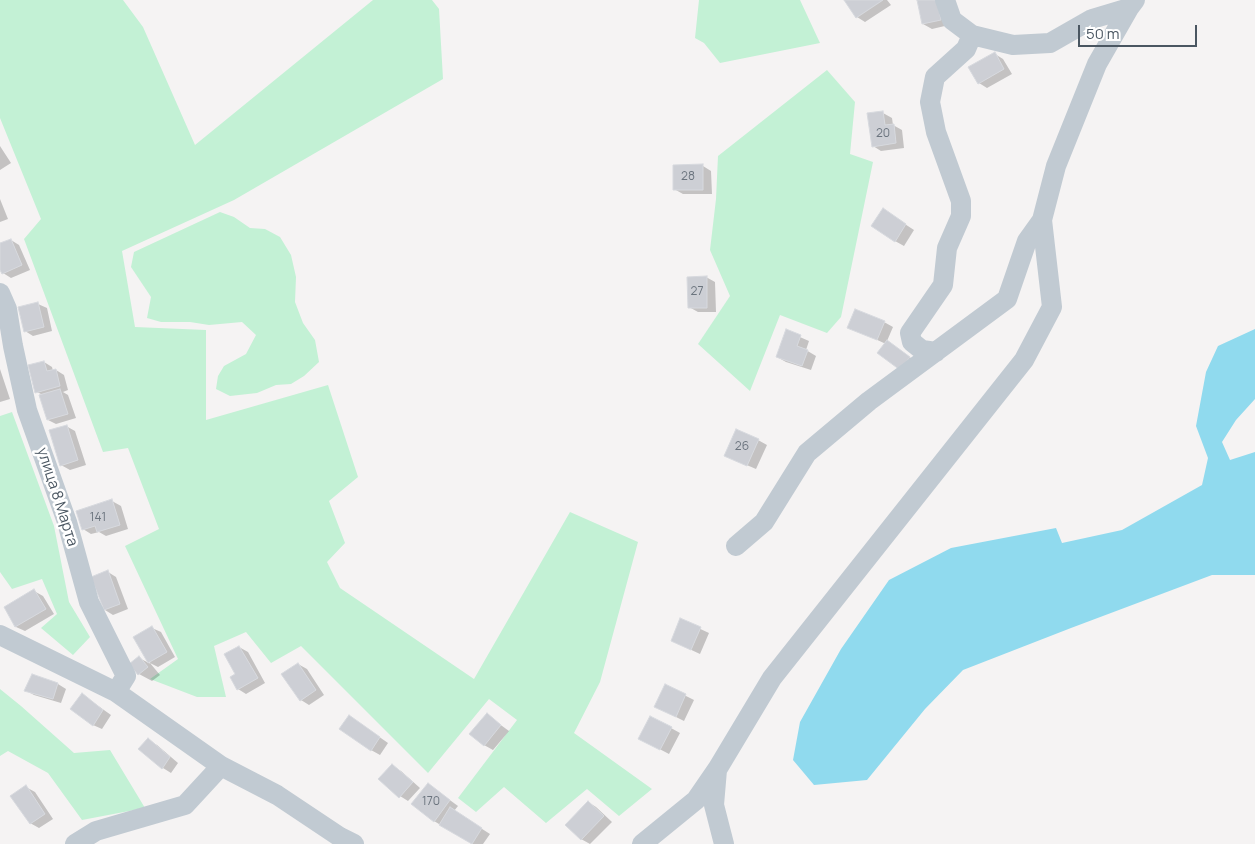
<!DOCTYPE html>
<meta charset="utf-8">
<style>
body{margin:0}
#map{position:relative;width:1255px;height:844px;overflow:hidden;background:#f5f3f3;font-family:Manrope,sans-serif}
canvas{display:block}
.scale{position:absolute;left:1078px;top:25px;width:119px;height:22px;box-sizing:border-box;border:2px solid #4a5661;border-top:0;padding-left:6px;font-size:15px;line-height:18px;white-space:nowrap;color:#4a5661;-webkit-text-stroke:4px #fff;paint-order:stroke}
</style>
<div id="map">
<canvas width="1255" height="844"></canvas>
<div class="scale">50 m</div>
</div>
<script>
const ctx = document.querySelector('canvas').getContext('2d');
ctx.lineJoin = 'round';
function paint(path, color) { ctx.fillStyle = color; ctx.fill(path, 'evenodd'); }
const toPath = rows => new Path2D(rows.map(r => 'M' + r).join(''));
function trace(path, color, width, dash) { ctx.strokeStyle = color; ctx.lineWidth = width; ctx.lineCap = dash ? 'butt' : 'round'; ctx.setLineDash(dash || []); ctx.stroke(path); }
function drawText(font, color, halo, rows, align = 'center') {
  ctx.font = font + ' Manrope,sans-serif'; ctx.lineWidth = 5; ctx.setLineDash([]); ctx.textBaseline = 'middle'; ctx.strokeStyle = halo; ctx.fillStyle = color; for (const [text, x, y, turn = 0] of rows) {
    ctx.save(); ctx.translate(x, y); ctx.rotate((+turn || 0) * Math.PI / 180); ctx.textAlign = isNaN(turn) ? turn : align; if (halo) ctx.strokeText(text, 0, 0); ctx.fillText(text, 0, 0); ctx.restore();
  }
}
paint(toPath([
 [0,0,123,0,143,27,195,145,373,0,432,0,439,9,443,79,234,200,122,251,135,327,206,330,206,420,328,385,358,477,329,501,345,543,327,562,340,588,474,679,570,512,638,542,600,682,574,733,652,789,619,816,587,789,546,823,504,787,476,812,458,798,517,720,489,699,428,773,301,646,271,663,246,632,214,646,226,697,197,697,150,679,178,659,125,546,159,529,128,448,103,452,24,239,41,219,0,118],
 [699,0,800,0,820,43,720,63,704,43,695,38],
 [827,70,855,102,850,154,873,162,841,317,827,333,780,315,750,391,698,344,730,296,710,250,716,199,718,156],
 [220,212,234,217,250,228,265,229,280,237,291,255,296,277,295,302,303,323,315,340,319,362,304,376,291,384,276,385,257,393,230,396,216,389,218,376,224,366,246,354,256,335,242,322,209,325,190,322,161,322,147,318,151,297,131,267,134,252],
 [12,412,54,526,69,602,90,637,73,655,41,628,57,614,42,579,12,589,0,572,0,416],
 [0,689,21,706,74,753,110,750,145,808,82,820,48,773,8,751,0,756]
]), '#c3f1d5');
paint(toPath([
 [1255,329,1255,399,1236,420,1222,442,1230,460,1255,452,1255,575,1212,575,1071,628,963,670,925,709,867,780,814,785,793,760,800,722,841,649,889,580,951,548,1056,528,1062,543,1122,530,1202,485,1208,458,1196,426,1206,372,1218,346]
]), '#90daee');
paint(toPath([
 [845,0,887,0,891,5,865,22,857,17],
 [918,0,944,0,949,25,932,29,923,24],
 [995,54,1003,59,1012,74,987,88,979,83],
 [883,113,892,118,893,125,902,130,904,148,881,151,873,146],
 [0,146,11,163,0,170],
 [703,166,711,171,712,194,683,194,674,189],
 [0,199,8,219,0,222],
 [891,215,914,230,904,246,895,241],
 [11,240,19,245,30,270,11,278,3,273,0,267,0,245],
 [706,277,715,282,716,312,698,312,689,307],
 [38,304,47,308,52,331,33,336,25,331],
 [884,322,893,327,887,341,918,363,909,374,886,344,849,327],
 [786,331,809,341,806,350,816,356,811,370,786,362,777,357],
 [44,362,52,367,53,371,56,370,64,375,68,390,63,392,68,395,76,418,56,424,48,420,43,395,37,392],
 [0,369,10,399,0,402],
 [66,426,75,431,86,465,70,470,61,465],
 [758,440,767,445,756,469,735,460],
 [112,501,121,506,128,529,106,536,99,532,91,534,83,529],
 [108,572,116,577,128,609,113,615,105,610],
 [34,591,43,596,54,614,25,631,16,627,5,608],
 [681,620,709,633,700,654,672,641],
 [152,628,161,632,175,657,158,667,150,663,160,675,152,681,139,674,139,658,151,664,135,637],
 [239,647,248,652,265,683,246,694,238,689,237,674],
 [298,664,307,669,324,695,309,705,301,700],
 [58,684,66,689,61,703,34,695,25,690],
 [666,686,694,700,684,721,656,707],
 [90,700,111,715,102,729,93,725],
 [487,715,509,731,493,750,484,745],
 [358,722,388,743,380,755,371,750],
 [671,728,680,733,669,754,648,743],
 [148,740,157,745,178,763,171,773,163,768,140,749],
 [392,766,401,771,420,788,408,801,400,796],
 [26,787,35,792,53,819,39,828,30,823],
 [436,790,458,806,454,811,490,834,483,844,472,844,434,821],
 [588,802,596,807,612,822,590,844,581,839]
]), '#0003');
const building = toPath([
 [844,0,883,0,856,18,844,0],
 [917,0,937,0,941,20,922,24,917,0],
 [995,52,1004,69,978,84,968,67,995,52],
 [883,111,885,125,894,124,896,143,872,147,867,113,883,111],
 [703,164,703,190,673,190,673,165,703,164],
 [883,208,906,224,895,242,871,226,883,208],
 [11,239,22,265,2,274,0,270,0,243,11,239],
 [707,276,707,308,688,308,687,277,707,276],
 [38,302,44,327,24,332,18,307,38,302],
 [855,309,885,321,877,340,847,328,855,309],
 [786,329,801,335,797,346,808,350,802,366,776,357,786,329],
 [887,340,910,357,900,370,877,353,887,340],
 [44,361,47,371,56,369,60,386,35,393,28,365,44,361],
 [60,389,68,414,47,420,39,395,60,389],
 [67,425,78,460,60,466,49,430,67,425],
 [736,429,759,439,747,466,724,456,736,429],
 [112,499,120,525,97,532,95,526,82,530,76,511,112,499],
 [108,570,120,604,104,610,91,577,108,570],
 [34,589,46,609,15,627,4,607,34,589],
 [680,618,701,627,691,650,671,641,680,618],
 [152,626,167,652,148,663,133,637,152,626],
 [239,646,258,678,237,690,230,677,235,674,224,654,239,646],
 [139,656,148,667,138,675,129,664,139,656],
 [298,663,316,690,300,701,281,674,298,663],
 [32,674,58,683,53,699,24,691,32,674],
 [665,684,686,694,676,717,654,707,665,684],
 [82,693,103,710,93,726,70,709,82,693],
 [487,713,501,725,484,746,469,734,487,713],
 [349,715,380,737,371,751,339,729,349,715],
 [650,716,672,727,660,750,638,739,650,716],
 [148,738,170,757,162,769,138,749,148,738],
 [392,764,413,782,399,798,378,779,392,764],
 [428,783,450,800,434,822,411,804,428,783],
 [26,785,45,814,30,824,10,796,26,785],
 [588,801,604,816,581,840,565,825,588,801],
 [450,807,482,828,472,844,439,825,450,807]
]);
paint(building, '#cdcfd5');
trace(building, '#d7d9de', 1);
trace(toPath([
 [945,0,952,20,972,35,1013,45,1050,43,1092,19,1129,8],
 [0,293,7,309,13,346,27,410,67,522,89,602,126,676,116,692],
 [936,352,922,350,912,342,910,333,943,285,947,248,961,216,961,201,936,132,930,102,935,77,966,49,972,35],
 [736,546,764,522,807,453,869,401,1007,299,1027,241,1042,220],
 [0,635,116,692,221,766,277,795,340,837,354,844],
 [717,770,714,805,724,844],
 [75,844,96,831,185,805,221,766],
 [642,844,696,800,718,768,772,678,1024,360,1052,307,1042,220,1056,166,1097,64,1129,8,1135,0]
]), '#c1cad2', 20);
drawText('12px', '#6b747e', null, [
 ["20",883,134],
 ["28",688,177],
 ["27",697,292],
 ["26",742,447],
 ["141",98,518],
 ["170",431,802]
]);
drawText('15px', '#4a5661', '#fff', [
 ["улица 8 Марта",57,497,72]
]);
</script>
